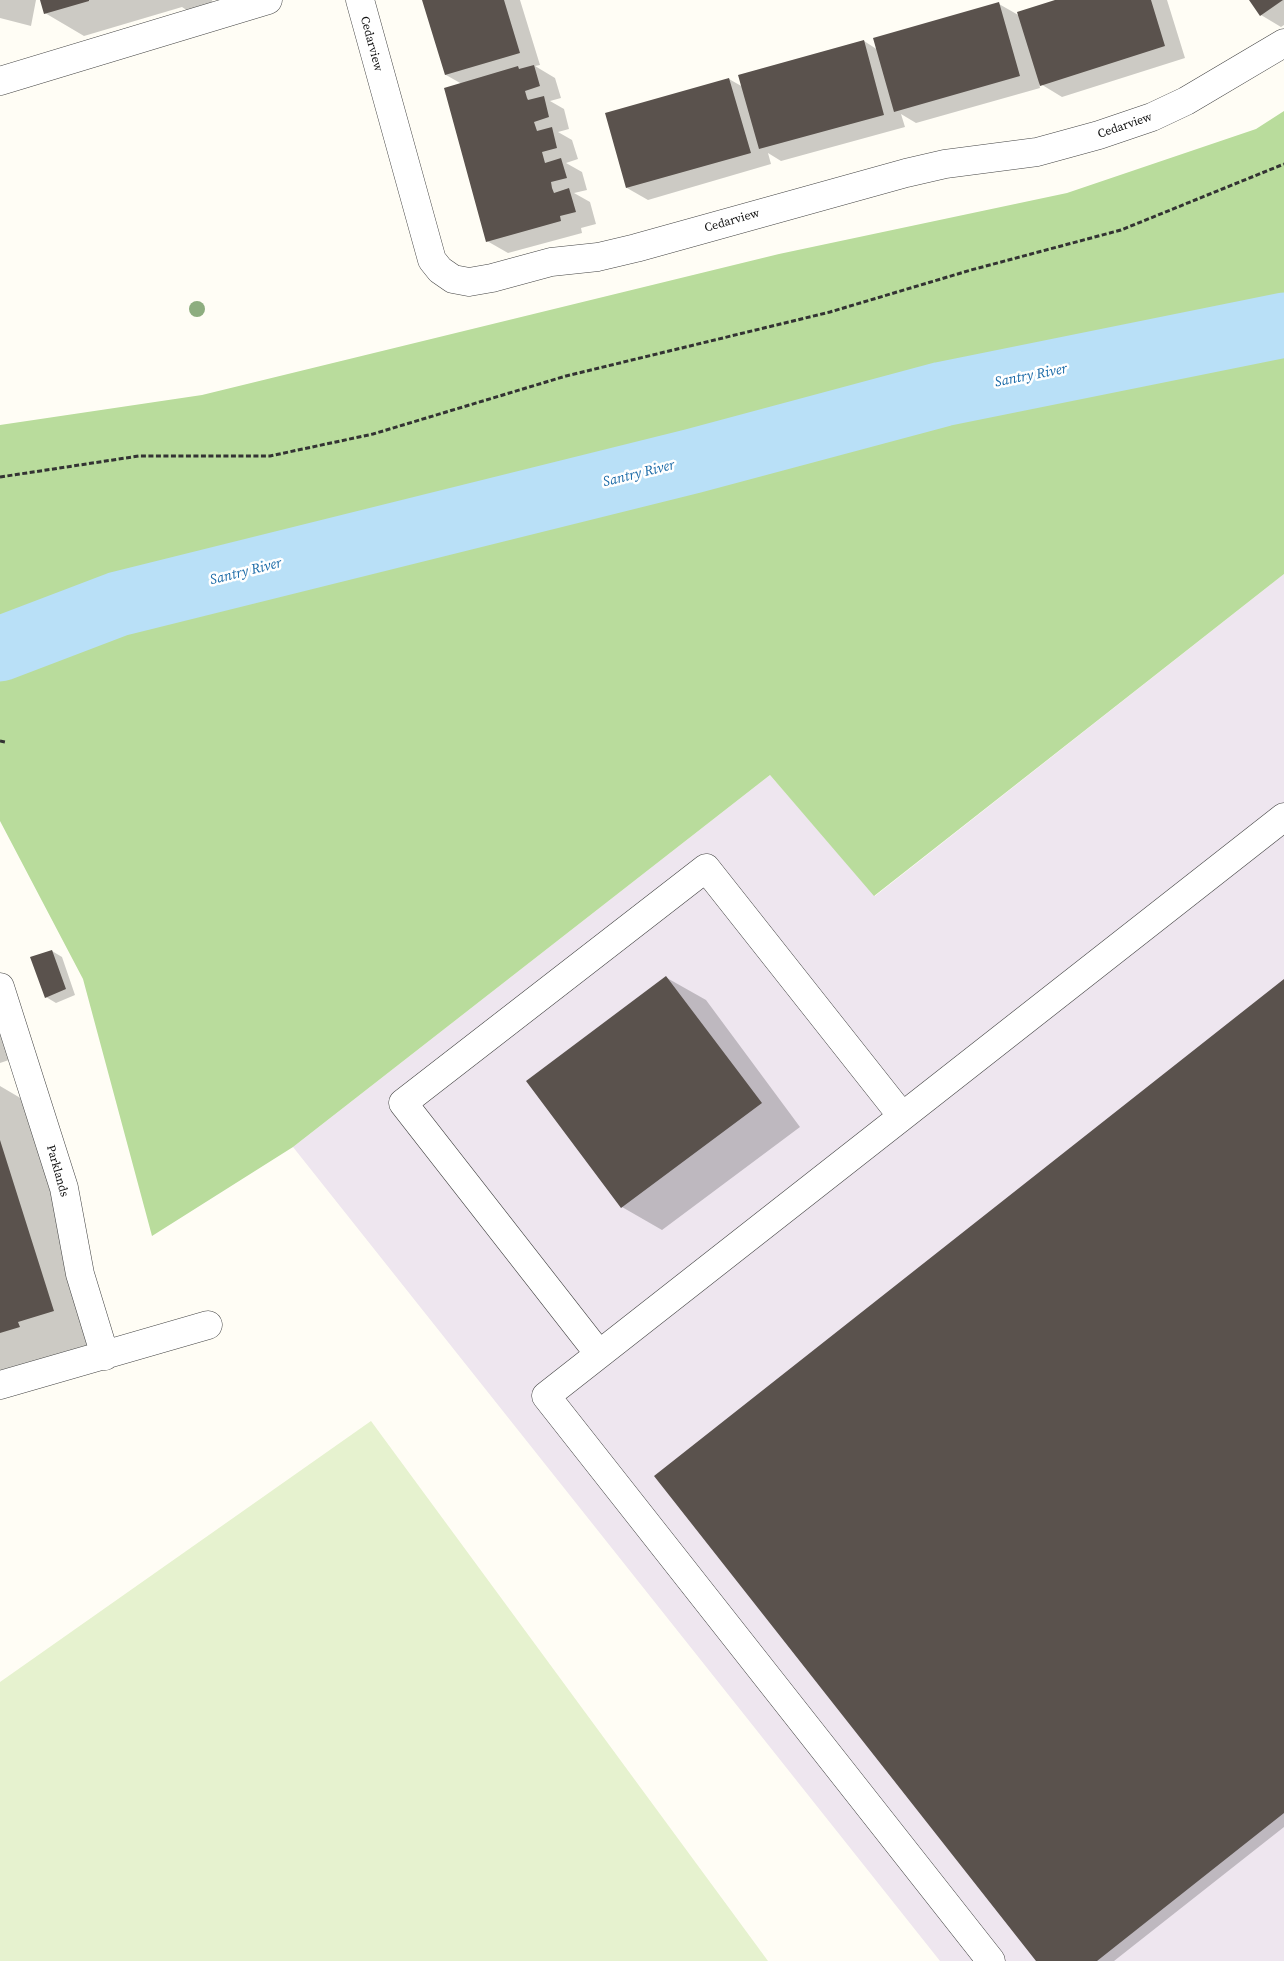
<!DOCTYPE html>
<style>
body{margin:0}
canvas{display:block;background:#fffdf5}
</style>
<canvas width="1284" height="1961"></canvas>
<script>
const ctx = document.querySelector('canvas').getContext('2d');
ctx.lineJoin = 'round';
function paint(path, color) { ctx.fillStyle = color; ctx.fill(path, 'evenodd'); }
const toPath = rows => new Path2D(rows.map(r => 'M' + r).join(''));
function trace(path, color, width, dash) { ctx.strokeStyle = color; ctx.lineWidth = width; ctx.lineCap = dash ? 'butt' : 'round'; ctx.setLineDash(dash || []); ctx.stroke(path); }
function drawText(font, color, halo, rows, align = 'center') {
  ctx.font = font + ' "Source Serif 4",serif'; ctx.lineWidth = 5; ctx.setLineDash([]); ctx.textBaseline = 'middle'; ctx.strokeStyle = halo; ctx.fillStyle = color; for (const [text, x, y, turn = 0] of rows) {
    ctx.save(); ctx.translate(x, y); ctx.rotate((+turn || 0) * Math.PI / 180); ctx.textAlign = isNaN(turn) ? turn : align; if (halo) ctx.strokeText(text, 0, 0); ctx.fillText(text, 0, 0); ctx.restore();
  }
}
paint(toPath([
 [1284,574,1284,1961,940,1961,293,1147,770,775,875,896]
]), '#eee6ef');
paint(toPath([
 [1284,111,1284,574,874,896,770,775,293,1147,152,1236,83,979,0,821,0,425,202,395,779,254,1067,193,1256,129]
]), '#b9dc9c');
paint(toPath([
 [371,1421,768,1961,0,1961,0,1682]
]), '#e6f2cf');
paint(toPath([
 [0,0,36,0,31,26,0,18],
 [41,0,212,0,213,4,188,11,182,7,84,36,45,13],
 [424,0,520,0,540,65,535,66,555,78,561,98,550,101,564,109,569,129,558,132,572,140,578,159,566,163,582,172,587,190,574,193,590,202,596,224,581,228,582,233,508,253,487,241,462,84,446,75],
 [1059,0,1167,0,1185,58,1062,97,1039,83,1040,88,916,123,901,114,905,127,781,161,768,153,771,164,648,200,627,188,729,79,743,87,864,41,878,50,999,4,1020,16],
 [1251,0,1284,0,1284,25,1281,27,1261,15],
 [52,951,62,957,75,995,56,1003,46,997],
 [667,978,706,1000,800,1127,662,1230,622,1207],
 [1284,981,1284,1827,1114,1961,1038,1961],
 [0,1020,12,1059,0,1063],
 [0,1086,34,1106,108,1342,0,1385]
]), '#0003');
trace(toPath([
 [0,649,118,604,693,461,943,394,1284,325]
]), '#b9e0f7', 65);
paint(toPath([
 [40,0,89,0,89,1,44,14],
 [422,0,504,0,520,53,445,75],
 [1055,0,1151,0,1165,46,1040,86,1017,12],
 [1249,0,1283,0,1260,16],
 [999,2,1020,76,894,112,873,38],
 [864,40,884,115,759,149,738,75],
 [534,65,540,86,525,91,527,98,528,100,544,96,549,117,534,122,537,131,552,127,557,148,542,152,545,163,561,158,567,178,551,182,552,188,554,193,569,188,576,212,560,216,561,221,486,242,444,88,518,66,519,69],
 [729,78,751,153,626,188,605,113],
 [52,950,66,989,45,998,30,957],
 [666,976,762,1103,621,1208,526,1081],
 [1284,979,1284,1813,1097,1961,1036,1961,654,1476],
 [0,1140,54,1311,18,1322,20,1327,0,1333]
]), '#5a524d');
const minor = toPath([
 [360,0,432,260,440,270,453,279,469,282,492,278,551,262,598,257,636,248,906,173,945,164,1037,152,1099,135,1152,117,1186,101,1284,43],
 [0,81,268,0],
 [0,987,64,1188,80,1274,105,1356],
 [599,1354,403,1103,706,868,902,1116],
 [0,1385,208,1325],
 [991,1961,546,1396,1284,817]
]);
trace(minor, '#444', 29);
trace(toPath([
 [0,477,139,456,270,456,373,434,566,376,830,312,971,270,1121,230,1284,164],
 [0,741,5,742]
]), '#333', 3, [5, 2.5]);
trace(minor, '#fff', 28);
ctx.fillStyle = '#8dad7f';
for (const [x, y] of [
 [197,309]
]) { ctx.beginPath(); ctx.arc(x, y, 8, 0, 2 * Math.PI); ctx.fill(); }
drawText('12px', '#111', '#fff', [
 ["Cedarview",371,44,75],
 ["Cedarview",1125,126,-19],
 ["Cedarview",732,221,-16],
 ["Parklands",57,1171,74]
]);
drawText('italic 14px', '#1768a6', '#fff', [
 ["Santry River",1031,376,-11],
 ["Santry River",639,474,-14],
 ["Santry River",246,572,-14]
]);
</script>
